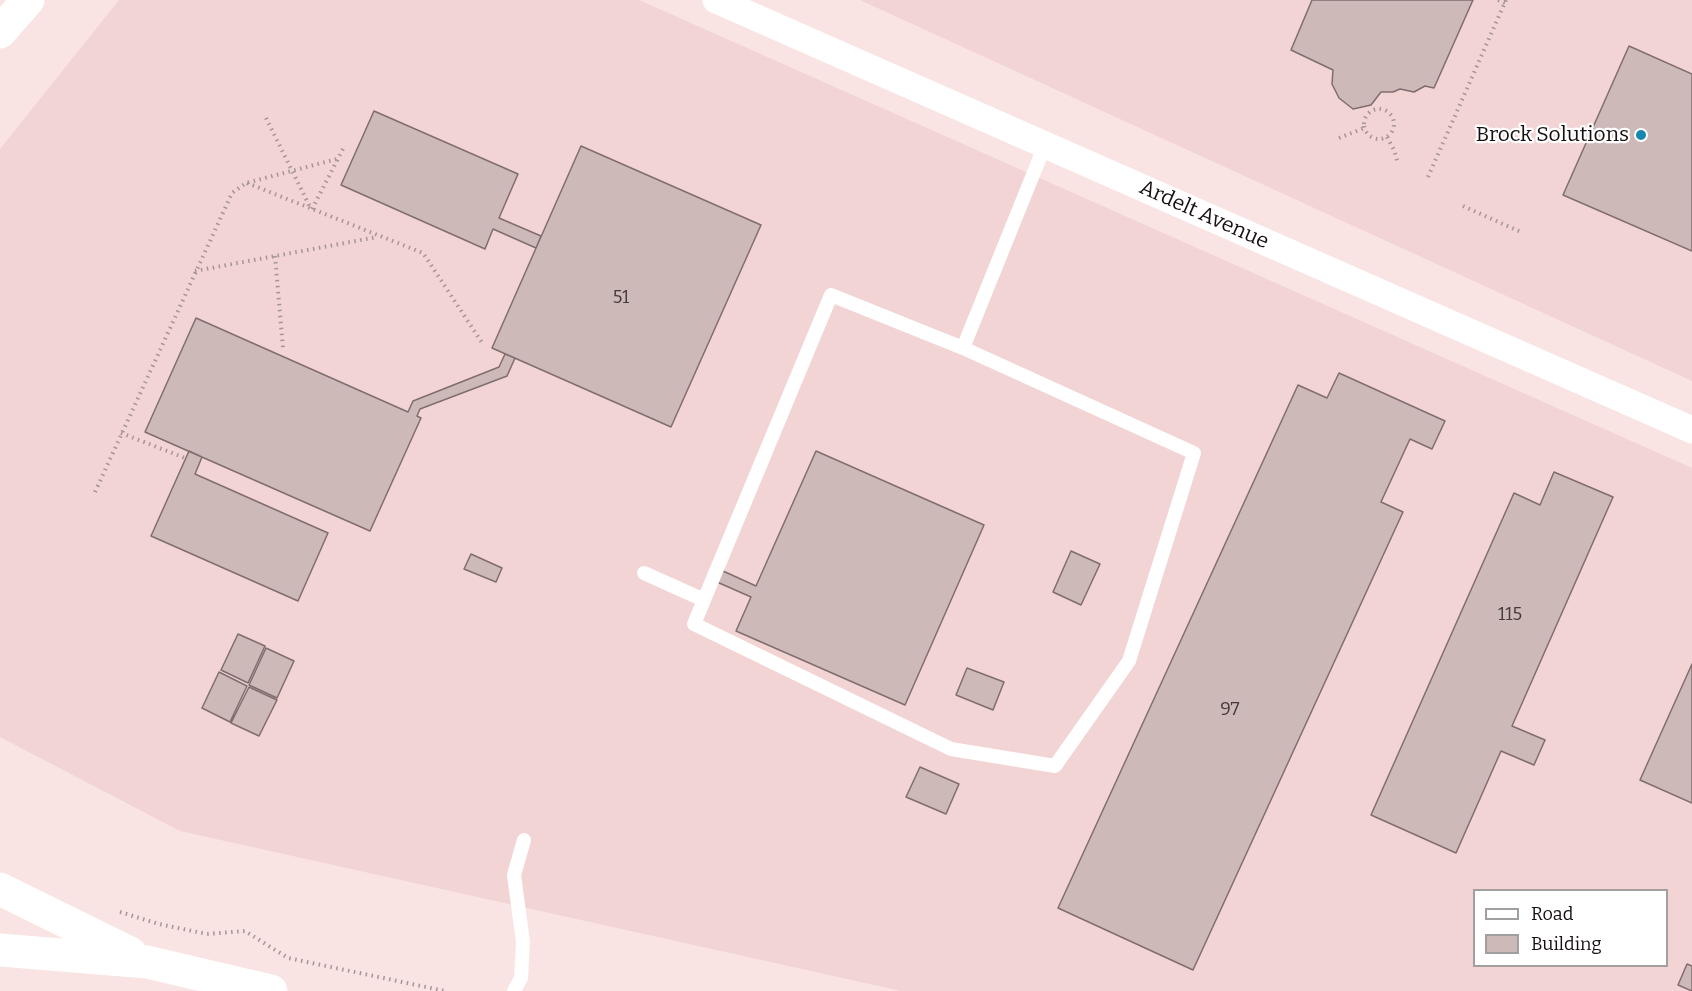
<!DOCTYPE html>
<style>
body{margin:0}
#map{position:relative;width:1692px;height:991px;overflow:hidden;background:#f9e3e3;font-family:Bitter,serif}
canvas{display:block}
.legend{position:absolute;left:1473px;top:889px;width:195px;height:78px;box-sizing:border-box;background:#fff;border:2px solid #a29f9f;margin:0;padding:8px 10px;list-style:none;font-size:18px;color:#160f0f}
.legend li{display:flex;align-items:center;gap:12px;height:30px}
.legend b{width:30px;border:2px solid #a29f9f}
</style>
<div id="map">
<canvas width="1692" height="991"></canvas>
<ul class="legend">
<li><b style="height:8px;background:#fff"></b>Road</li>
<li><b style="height:16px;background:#ceb9b9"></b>Building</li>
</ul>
</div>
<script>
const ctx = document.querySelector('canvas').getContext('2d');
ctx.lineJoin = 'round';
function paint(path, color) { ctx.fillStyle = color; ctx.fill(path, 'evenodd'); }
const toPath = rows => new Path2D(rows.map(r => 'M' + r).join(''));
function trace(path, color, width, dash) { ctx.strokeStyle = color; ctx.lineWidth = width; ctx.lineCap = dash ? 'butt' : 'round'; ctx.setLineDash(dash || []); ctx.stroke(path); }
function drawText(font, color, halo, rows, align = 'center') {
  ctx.font = font + ' Bitter,serif'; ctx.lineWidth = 4.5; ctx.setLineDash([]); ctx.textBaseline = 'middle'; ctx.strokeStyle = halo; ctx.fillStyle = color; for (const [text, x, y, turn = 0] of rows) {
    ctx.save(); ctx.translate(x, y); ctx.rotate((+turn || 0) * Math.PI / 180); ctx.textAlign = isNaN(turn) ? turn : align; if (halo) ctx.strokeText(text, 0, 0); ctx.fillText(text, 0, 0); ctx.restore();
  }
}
paint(toPath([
 [119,0,639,0,1692,468,1692,991,901,991,180,831,0,737,0,149],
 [1474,890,1666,890,1666,966,1474,966],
 [860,0,1692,0,1692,381,1203,157]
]), '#f2d4d4');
const building = toPath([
 [1312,0,1473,0,1434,88,1425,86,1414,92,1400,89,1393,92,1381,92,1371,105,1353,109,1339,98,1332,84,1333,70,1291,50,1312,0],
 [1629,46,1692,74,1692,251,1563,195,1629,46],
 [374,111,518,174,499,218,541,236,536,248,493,229,485,249,341,185,374,111],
 [581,146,761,225,671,427,492,348,581,146],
 [196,318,408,412,413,401,499,367,505,354,515,358,507,376,420,409,417,416,421,418,370,531,145,432,196,318],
 [1339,373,1445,421,1432,449,1410,439,1381,502,1403,512,1193,970,1058,908,1298,385,1327,398,1339,373],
 [189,451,202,457,195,474,328,533,298,601,151,536,189,451],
 [816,451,984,525,905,705,736,631,751,597,717,582,723,571,756,586,816,451],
 [1554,472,1613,497,1512,726,1545,740,1534,765,1501,751,1456,853,1371,815,1514,493,1540,505,1554,472],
 [1071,551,1100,564,1081,605,1053,592,1071,551],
 [471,554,502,568,496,582,464,569,471,554],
 [238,634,265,646,248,683,221,670,238,634],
 [266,648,294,661,277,698,249,685,266,648],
 [1692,664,1692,803,1640,780,1692,664],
 [967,668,1004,682,993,710,956,695,967,668],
 [219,672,247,686,230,722,202,708,219,672],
 [249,687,277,700,259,736,231,723,249,687],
 [920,767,959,784,946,814,906,797,920,767],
 [1687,964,1692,966,1692,991,1678,985,1687,964]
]);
paint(building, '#ceb9b9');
trace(building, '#816d6e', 1.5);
trace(toPath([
 [1498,0,1505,3],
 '1364 124a15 15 0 1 1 30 0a15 15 0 1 1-30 0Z',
 [266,118,311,209],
 [1387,137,1394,150,1398,164],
 [1339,138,1364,128],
 [1428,177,1506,0],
 [247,183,423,253,483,344],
 [1463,206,1523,233],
 [312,209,343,149],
 [275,256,283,348],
 [195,271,377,237],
 [121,433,185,458],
 [95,492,232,193,246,183,337,159],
 [120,912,159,924,207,934,245,931,288,958,445,991]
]), '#a69595', 4, [1.5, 4.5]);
trace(toPath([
 [963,348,831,295,694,624,951,749,1055,766,1129,661,1194,453,963,348,1045,145],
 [644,573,704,600],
 [514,991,521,978,523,942,514,875,524,840]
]), '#fff', 14);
trace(toPath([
 [716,0,1692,430]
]), '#fff', 27);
trace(toPath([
 [0,889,130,953],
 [0,950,147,962,271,991]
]), '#fff', 33);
trace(toPath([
 [0,32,28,0]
]), '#fff', 33);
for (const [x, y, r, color] of [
 [1641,135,6,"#1488ad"]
]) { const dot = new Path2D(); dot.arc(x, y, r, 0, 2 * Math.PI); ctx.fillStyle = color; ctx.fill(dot); trace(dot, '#fff', 2); }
drawText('18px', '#443a3a', null, [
 ["51",621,298],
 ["115",1510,615],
 ["97",1230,710]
]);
drawText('21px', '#160f0f', '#fff', [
 ["Brock Solutions",1629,135]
], 'right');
drawText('21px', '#160f0f', '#fff', [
 ["Ardelt Avenue",1204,215,24]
]);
</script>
